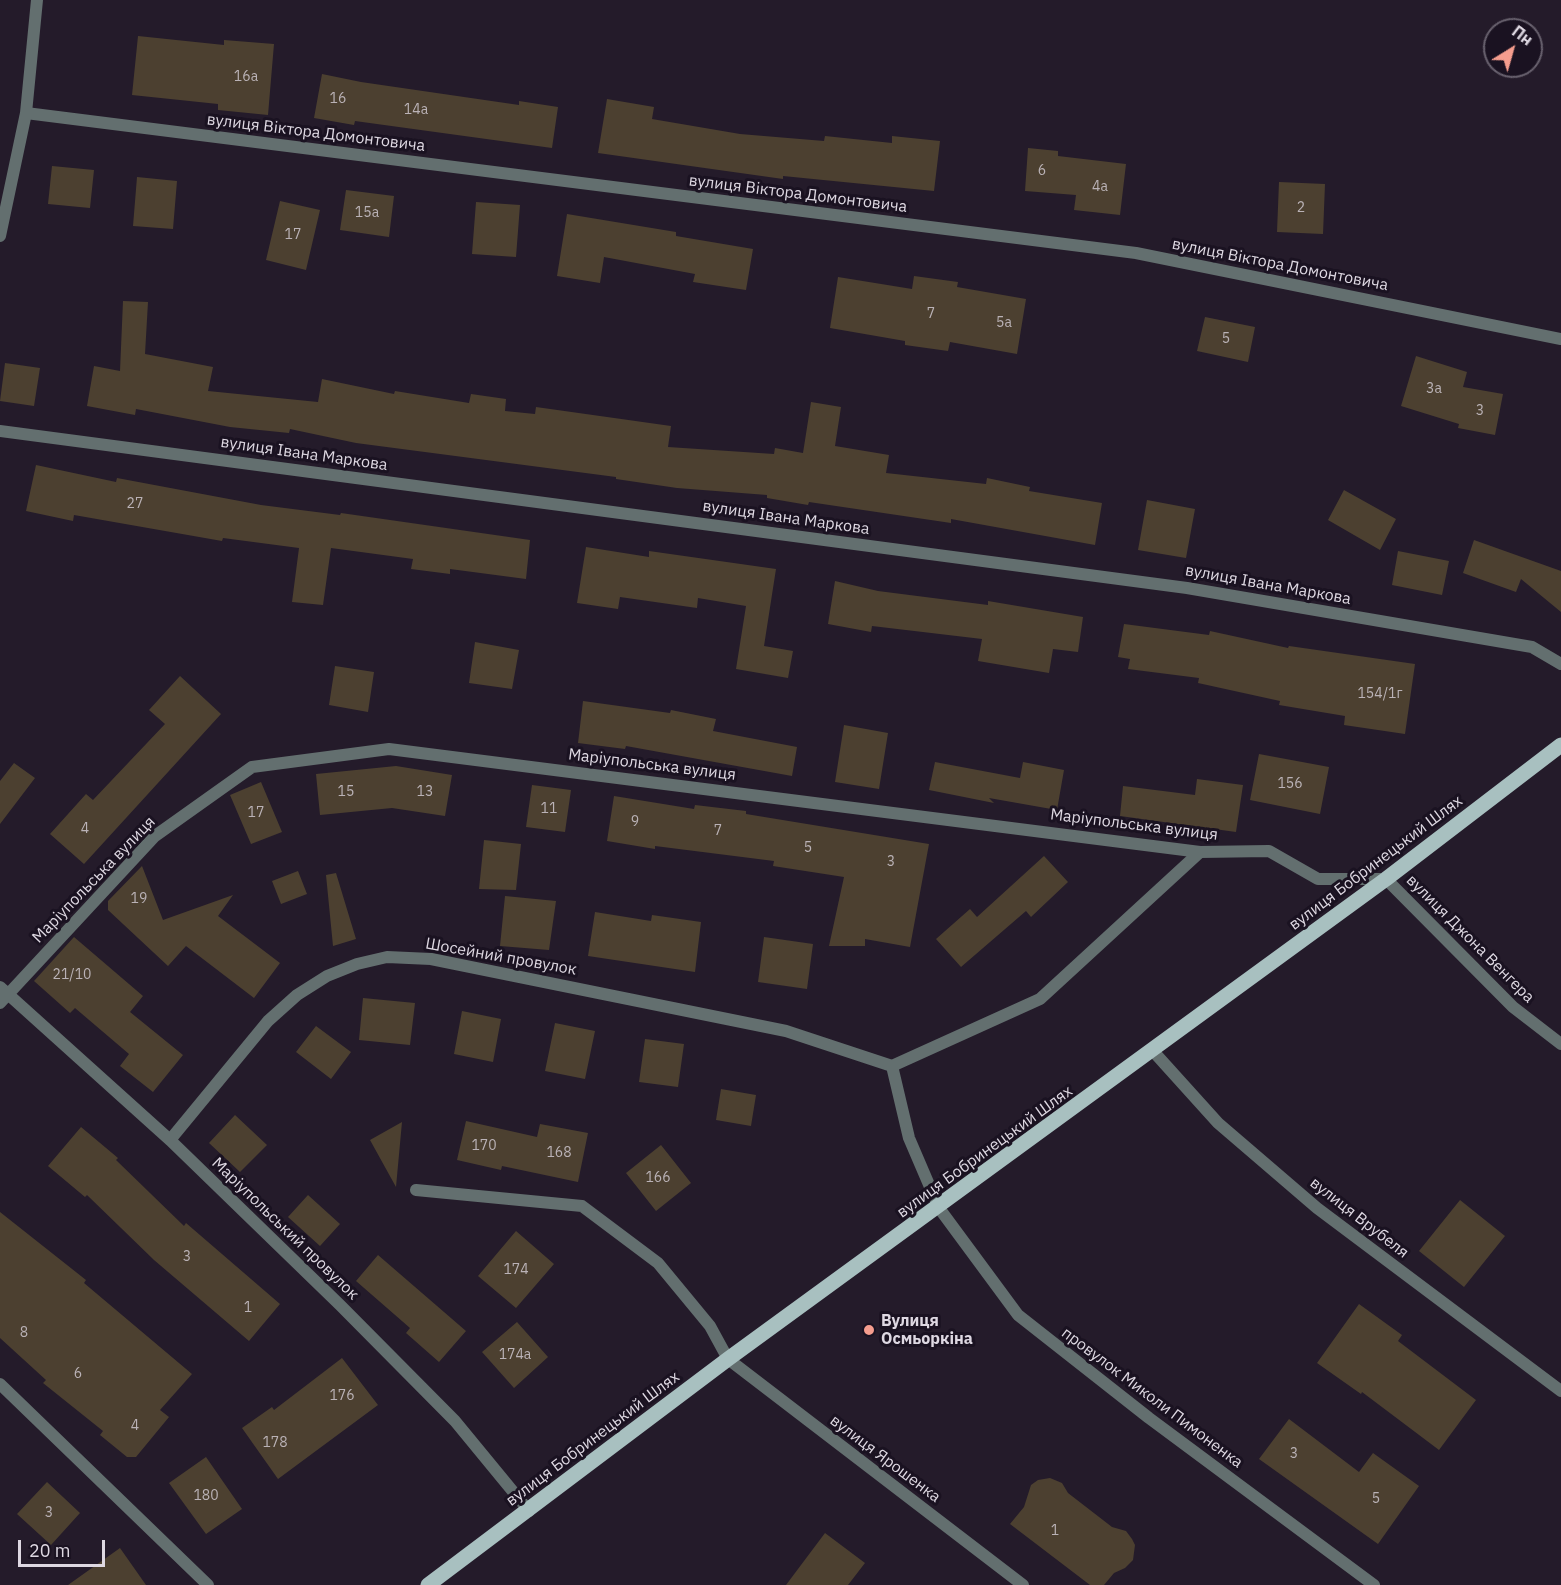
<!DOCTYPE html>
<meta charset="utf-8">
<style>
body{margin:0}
#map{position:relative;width:1561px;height:1585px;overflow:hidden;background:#241b2a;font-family:"IBM Plex Sans",sans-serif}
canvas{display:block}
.north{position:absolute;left:1483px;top:18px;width:60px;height:60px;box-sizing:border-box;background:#1a1221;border:2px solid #68616e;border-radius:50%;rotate:37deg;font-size:16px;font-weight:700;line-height:24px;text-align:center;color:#ded8e2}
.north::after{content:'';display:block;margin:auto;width:21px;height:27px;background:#f59d8e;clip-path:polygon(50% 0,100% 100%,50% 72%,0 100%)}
.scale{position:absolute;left:18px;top:1540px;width:87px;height:27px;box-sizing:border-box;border:3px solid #ded8e2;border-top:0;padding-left:8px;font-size:18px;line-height:21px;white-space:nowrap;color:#ded8e2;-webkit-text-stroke:4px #1a1221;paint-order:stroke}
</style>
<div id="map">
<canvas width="1561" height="1585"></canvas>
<div class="north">Пн</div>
<div class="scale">20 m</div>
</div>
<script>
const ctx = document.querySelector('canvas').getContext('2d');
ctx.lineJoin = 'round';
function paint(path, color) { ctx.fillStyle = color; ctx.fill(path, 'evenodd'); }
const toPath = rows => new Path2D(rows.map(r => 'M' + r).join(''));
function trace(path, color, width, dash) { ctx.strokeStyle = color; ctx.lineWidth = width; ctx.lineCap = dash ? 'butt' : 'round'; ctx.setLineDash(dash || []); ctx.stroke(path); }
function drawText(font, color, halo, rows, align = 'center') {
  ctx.font = font + ' "IBM Plex Sans",sans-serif'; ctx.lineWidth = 6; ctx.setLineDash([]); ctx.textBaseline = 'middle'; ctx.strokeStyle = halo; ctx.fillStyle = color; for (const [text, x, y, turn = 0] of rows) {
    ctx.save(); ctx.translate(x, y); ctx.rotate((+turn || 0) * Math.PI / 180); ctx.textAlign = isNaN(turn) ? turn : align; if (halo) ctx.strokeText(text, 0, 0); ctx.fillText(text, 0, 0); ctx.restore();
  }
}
paint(toPath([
 [138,36,224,45,224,40,274,44,268,115,218,110,218,104,132,95],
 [322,74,361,82,519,105,519,101,558,107,552,148,355,121,354,125,314,118],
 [607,99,654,107,652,119,740,134,824,141,825,136,892,143,892,136,940,141,934,191,783,176,783,179,598,153],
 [1028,148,1058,151,1058,156,1126,164,1120,215,1074,210,1076,195,1025,191],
 [52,166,94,170,90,208,48,204],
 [137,177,177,181,173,229,133,226],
 [1279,182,1325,184,1323,234,1277,232],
 [346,190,394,196,389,237,340,230],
 [280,201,320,210,306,270,266,260],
 [476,202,520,205,516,257,472,254],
 [567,214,676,232,676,236,753,249,746,290,693,282,695,274,604,257,600,283,557,276],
 [914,276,958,282,957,287,1026,299,1017,354,950,342,948,351,905,345,905,341,830,328,838,277,912,289],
 [123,301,148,302,145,354,213,367,208,391,318,402,322,379,394,394,395,391,469,403,471,394,506,399,505,411,535,414,536,407,671,426,668,447,774,454,775,448,803,453,811,402,841,407,835,446,889,455,886,473,986,484,987,478,1030,487,1029,491,1102,503,1095,545,951,519,951,523,809,502,808,505,767,498,767,495,677,488,616,479,616,477,356,443,290,429,289,433,230,427,136,409,135,415,87,406,94,366,120,371],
 [1205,317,1255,327,1248,362,1197,351],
 [1416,356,1467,372,1463,387,1503,394,1495,435,1458,428,1459,424,1401,406],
 [5,363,40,368,34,406,0,401],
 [36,465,116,482,117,478,261,505,340,515,341,513,530,540,526,579,450,569,450,574,411,569,413,559,331,548,323,605,292,602,299,548,223,538,222,541,74,515,73,521,26,511],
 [1344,490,1396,519,1380,550,1328,520],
 [1147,500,1195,509,1186,558,1138,550],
 [1474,540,1561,571,1561,612,1521,579,1516,592,1463,573],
 [586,547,649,557,649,551,776,569,764,646,793,651,788,678,736,669,746,606,698,598,697,608,620,597,618,609,577,603],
 [1398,551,1449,561,1442,595,1392,585],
 [835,581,878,591,988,605,988,601,1083,617,1078,652,1053,649,1049,673,978,661,982,639,872,626,871,632,828,624],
 [1124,624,1209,635,1210,631,1288,648,1289,646,1415,664,1405,734,1344,725,1345,716,1279,705,1280,701,1198,683,1199,678,1128,669,1130,659,1118,657],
 [475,642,519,650,512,689,469,683],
 [335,666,374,672,368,712,329,705],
 [180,676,221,714,84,864,50,834,86,794,93,800,165,724,149,710],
 [583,701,670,713,671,710,716,719,713,731,797,747,792,776,626,746,625,749,578,743],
 [844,725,888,733,879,789,835,782],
 [1259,754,1329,767,1320,814,1250,800],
 [935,762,1020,778,1023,762,1064,770,1057,810,989,798,994,803,929,790],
 [14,763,35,778,0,824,0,781],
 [396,766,452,775,445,816,392,808,320,815,316,774],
 [1197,779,1243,785,1236,832,1120,816,1123,786,1195,795],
 [261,782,282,832,251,844,230,795],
 [532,785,571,790,565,832,526,827],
 [614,796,694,809,695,805,746,811,746,814,929,844,910,947,865,939,865,946,829,946,844,877,773,866,774,861,655,846,655,849,607,841],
 [484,840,521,844,516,890,479,889],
 [1044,856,1068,882,1031,917,1026,911,961,967,936,939,970,909,977,917],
 [142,866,163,920,233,895,218,916,280,963,254,998,186,946,168,966,108,910,108,901],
 [298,871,307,894,281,904,272,881],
 [336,873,356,939,333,946,326,875],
 [505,896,556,901,549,950,500,946],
 [595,912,651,921,652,915,701,922,695,972,588,956],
 [74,937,143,996,130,1012,183,1055,153,1092,120,1066,129,1054,75,1008,70,1013,34,981],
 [764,937,813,944,807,989,758,982],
 [363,998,415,1003,410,1045,359,1040],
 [462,1011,501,1019,493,1062,454,1054],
 [555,1023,595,1031,585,1079,545,1071],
 [316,1026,351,1052,331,1079,296,1052],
 [645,1039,684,1044,678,1087,639,1082],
 [721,1089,756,1095,751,1126,716,1120],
 [235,1115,267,1145,240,1172,209,1143],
 [466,1121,537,1137,540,1124,588,1133,578,1182,502,1166,501,1170,457,1160],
 [402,1122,396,1187,370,1140],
 [81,1127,118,1158,116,1160,184,1226,186,1223,280,1304,249,1341,154,1260,87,1195,85,1197,48,1166],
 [661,1145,691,1183,656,1211,626,1173],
 [308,1195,340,1224,320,1246,288,1217],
 [1460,1200,1505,1236,1464,1287,1419,1251],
 [0,1212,86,1280,84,1283,192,1374,160,1410,169,1417,136,1457,127,1457,100,1435,103,1431,43,1383,46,1380,0,1338],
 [516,1231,554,1264,516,1308,478,1276],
 [378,1255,466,1331,439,1362,406,1333,410,1328,356,1281],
 [1359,1304,1402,1335,1398,1341,1476,1400,1439,1450,1362,1392,1361,1394,1317,1363],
 [517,1322,548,1357,514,1388,482,1352],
 [342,1358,378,1405,278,1479,242,1428,272,1407,274,1410],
 [1289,1419,1359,1472,1373,1453,1419,1486,1378,1544,1259,1459],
 [206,1457,242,1509,206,1534,169,1483],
 [1050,1478,1062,1483,1068,1493,1112,1527,1126,1531,1132,1539,1135,1545,1133,1560,1125,1568,1114,1573,1104,1585,1090,1585,1010,1524,1024,1507,1031,1485,1038,1480],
 [47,1482,80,1513,51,1545,17,1514],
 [825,1533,865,1563,848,1585,786,1585],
 [120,1548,146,1585,68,1585]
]), '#4c4030');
trace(toPath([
 [26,113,1136,253,1561,339],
 [0,236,26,113,37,0],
 [0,431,1187,588,1532,647,1561,664],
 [1200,852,1040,999,892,1066,909,1138,939,1208,1018,1315,1149,1418,1374,1585],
 [0,987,170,1140,340,1305,455,1421,529,1511],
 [0,1003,155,836,252,767,389,749,1200,852,1269,851,1318,879,1386,879,1513,1007,1561,1044],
 [1153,1051,1218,1123,1317,1208,1561,1391],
 [170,1140,268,1021,297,995,327,976,357,964,387,957,431,959,786,1031,892,1066],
 [416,1190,582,1206,658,1263,710,1326,728,1359,1023,1585],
 [0,1384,208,1585]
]), '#636f6f', 12);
trace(toPath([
 [428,1585,728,1359,1386,879,1561,745]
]), '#a8c0c0', 15);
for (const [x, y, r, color] of [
 [869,1330,6,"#f59d8e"]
]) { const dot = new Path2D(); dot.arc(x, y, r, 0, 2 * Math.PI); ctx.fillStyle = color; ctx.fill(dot); trace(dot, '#1a1221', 2); }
drawText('14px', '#bab2b6', null, [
 ["16а",246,77],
 ["16",338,99],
 ["14а",416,110],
 ["6",1042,171],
 ["4а",1100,187],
 ["2",1301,208],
 ["15а",367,213],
 ["17",293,235],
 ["7",931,314],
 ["5а",1004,323],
 ["5",1226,339],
 ["3а",1434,389],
 ["3",1480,411],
 ["27",135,504],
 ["154/1г",1380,694],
 ["156",1290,784],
 ["15",346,792],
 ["13",425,792],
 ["11",549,809],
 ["17",256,813],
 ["9",635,822],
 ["4",85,829],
 ["7",718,831],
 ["5",808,848],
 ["3",891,862],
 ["19",139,899],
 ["21/10",72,975],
 ["170",484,1146],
 ["168",559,1153],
 ["166",658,1178],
 ["3",187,1257],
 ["174",516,1270],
 ["1",248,1308],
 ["8",24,1333],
 ["174а",515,1355],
 ["6",78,1374],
 ["176",342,1396],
 ["4",135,1426],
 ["178",275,1443],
 ["3",1294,1454],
 ["180",206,1496],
 ["5",1376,1499],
 ["3",49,1513],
 ["1",1055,1531]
]);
drawText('16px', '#ded8e2', '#1a1221', [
 ["вулиця Віктора Домонтовича",316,133,7],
 ["вулиця Віктора Домонтовича",798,194,7],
 ["вулиця Віктора Домонтовича",1280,265,11],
 ["вулиця Івана Маркова",304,454,8],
 ["вулиця Івана Маркова",786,518,8],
 ["вулиця Івана Маркова",1268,585,10],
 ["Маріупольська вулиця",652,765,7],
 ["Маріупольська вулиця",1134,825,7],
 ["вулиця Бобринецький Шлях",1376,863,-37],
 ["Маріупольська вулиця",94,880,-46],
 ["вулиця Джона Венгера",1470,939,45],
 ["Шосейний провулок",501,957,10],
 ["вулиця Бобринецький Шлях",985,1152,-36],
 ["вулиця Врубеля",1359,1218,38],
 ["Маріупольський провулок",285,1229,44],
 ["провулок Миколи Пимоненка",1152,1398,37],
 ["вулиця Бобринецький Шлях",593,1439,-37],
 ["вулиця Ярошенка",885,1459,37]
]);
drawText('bold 16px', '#ded8e2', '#1a1221', [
 ["Вулиця",881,1321],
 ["Осмьоркіна",881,1339]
], 'left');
</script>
